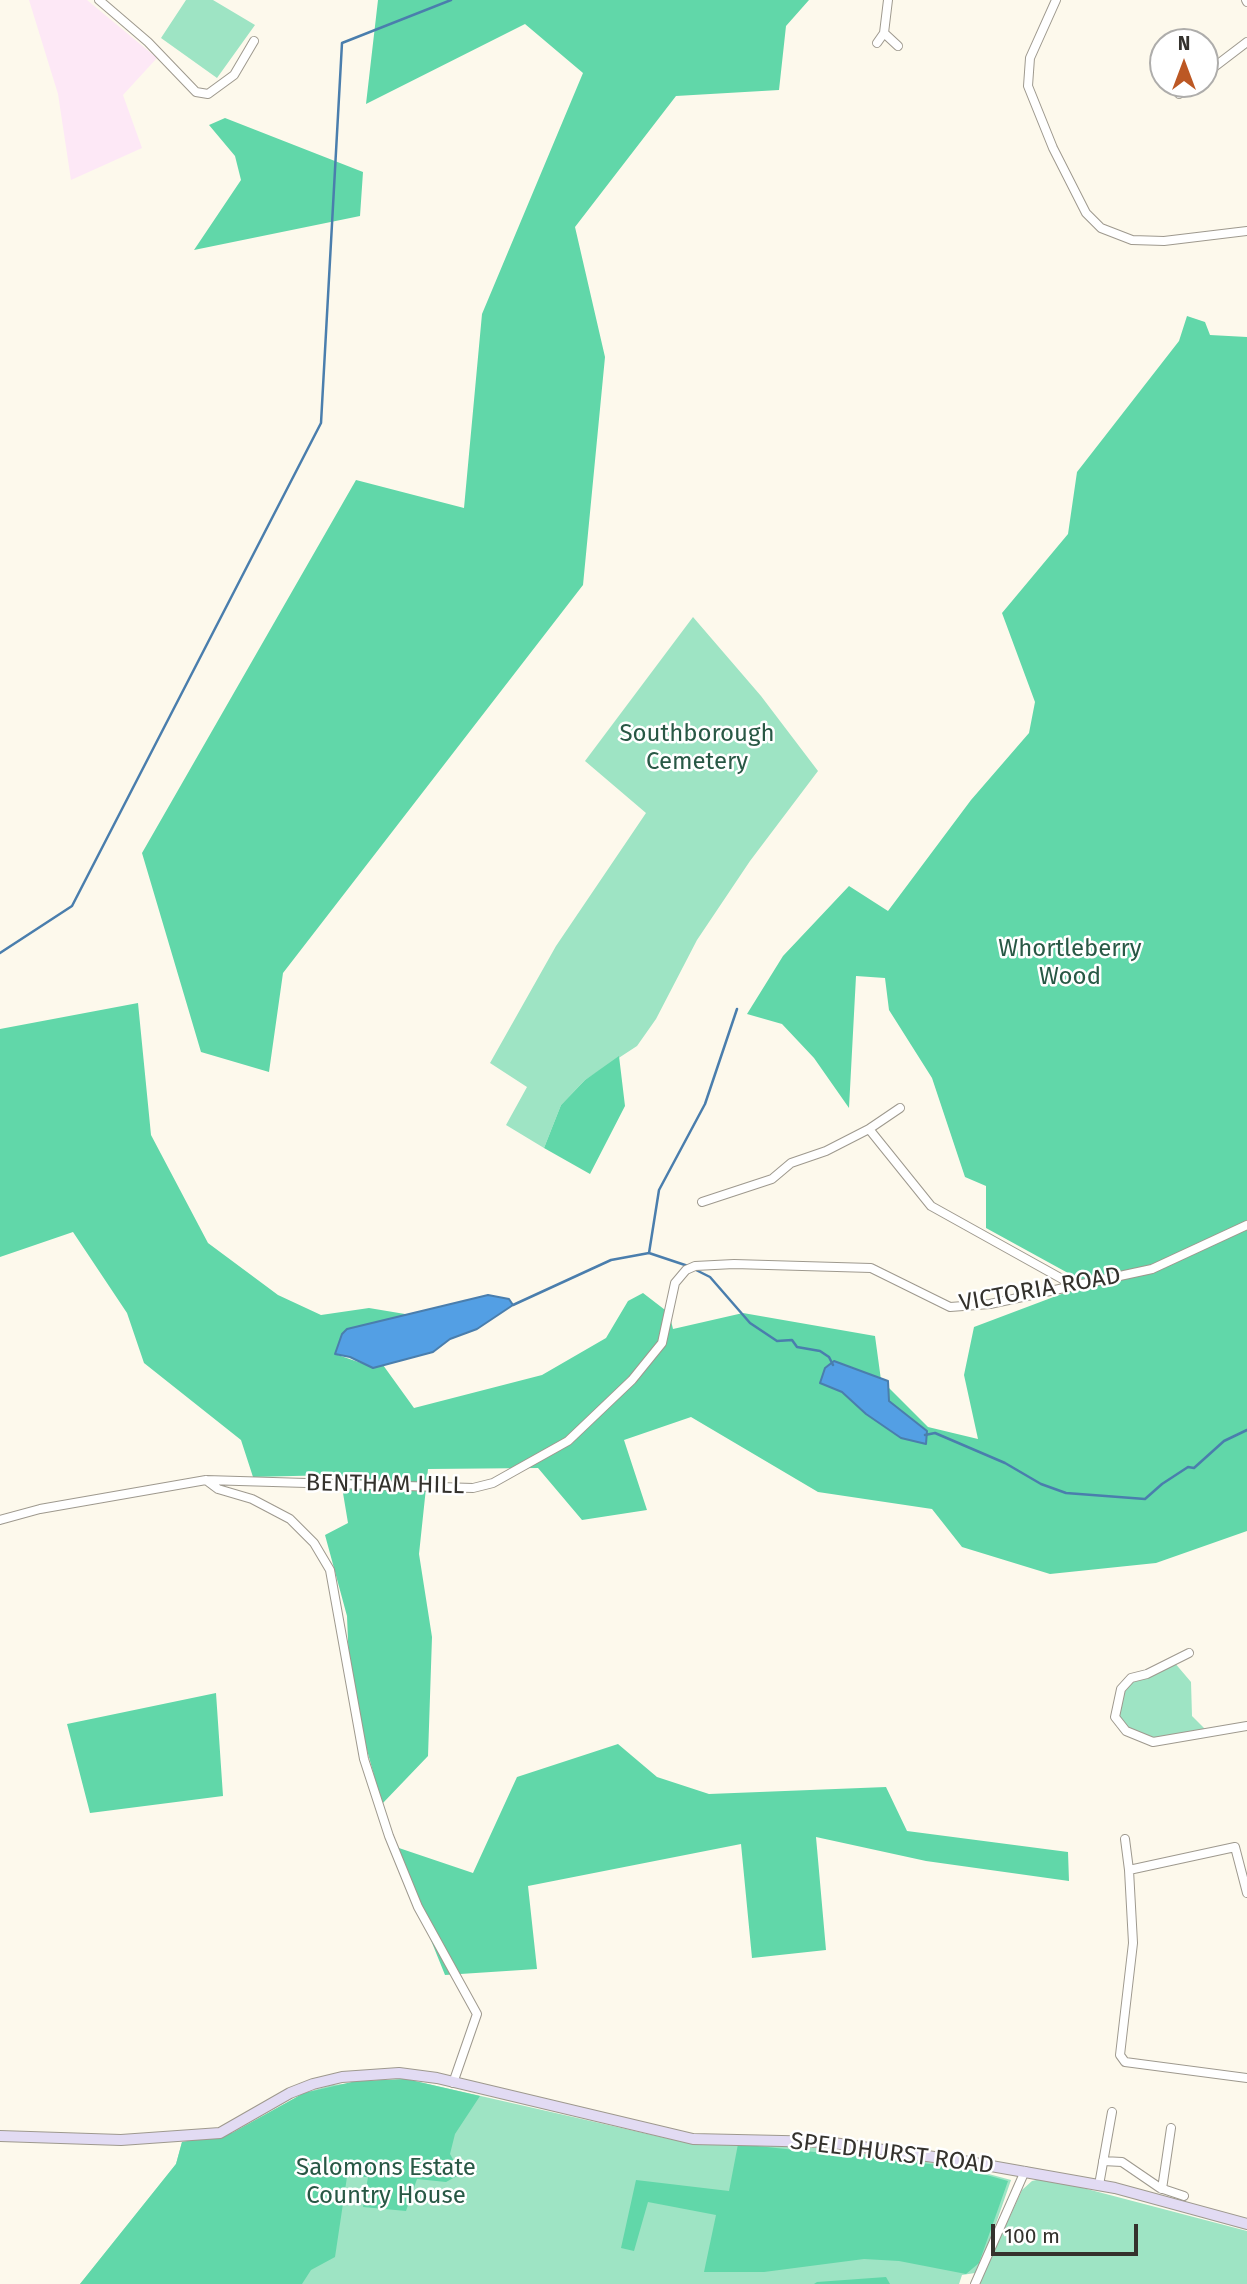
<!DOCTYPE html>
<style>
body{margin:0}
#map{position:relative;width:1247px;height:2284px;overflow:hidden;background:#fdf9ec;font-family:"Fira Sans",sans-serif}
canvas{display:block}
.north{position:absolute;left:1149px;top:28px;width:70px;height:70px;box-sizing:border-box;background:#fff;border:2px solid #aeadab;border-radius:50%;rotate:0deg;font-size:19px;font-weight:700;line-height:28px;text-align:center;color:#34322d}
.north::after{content:'';display:block;margin:auto;width:24px;height:32px;background:#bc5824;clip-path:polygon(50% 0,100% 100%,50% 72%,0 100%)}
.scale{position:absolute;left:991px;top:2224px;width:147px;height:32px;box-sizing:border-box;border:4px solid #34322d;border-top:0;padding-left:9px;font-size:21px;line-height:24px;white-space:nowrap;color:#34322d;-webkit-text-stroke:5px #fff;paint-order:stroke}
</style>
<div id="map">
<canvas width="1247" height="2284"></canvas>
<div class="north">N</div>
<div class="scale">100 m</div>
</div>
<script>
const ctx = document.querySelector('canvas').getContext('2d');
ctx.lineJoin = 'round';
function paint(path, color) { ctx.fillStyle = color; ctx.fill(path, 'evenodd'); }
const toPath = rows => new Path2D(rows.map(r => 'M' + r).join(''));
function trace(path, color, width, dash) { ctx.strokeStyle = color; ctx.lineWidth = width; ctx.lineCap = dash ? 'butt' : 'round'; ctx.setLineDash(dash || []); ctx.stroke(path); }
function drawText(font, color, halo, rows, align = 'center') {
  ctx.font = font + ' "Fira Sans",sans-serif'; ctx.lineWidth = 5; ctx.setLineDash([]); ctx.textBaseline = 'middle'; ctx.strokeStyle = halo; ctx.fillStyle = color; for (const [text, x, y, turn = 0] of rows) {
    ctx.save(); ctx.translate(x, y); ctx.rotate((+turn || 0) * Math.PI / 180); ctx.textAlign = isNaN(turn) ? turn : align; if (halo) ctx.strokeText(text, 0, 0); ctx.fillText(text, 0, 0); ctx.restore();
  }
}
paint(toPath([
 [29,0,87,0,157,58,123,95,142,148,71,180,58,94]
]), '#fde8f6');
paint(toPath([
 [186,0,213,0,255,25,217,78,161,38],
 [693,617,761,696,818,771,750,861,697,940,656,1019,637,1046,585,1080,561,1105,544,1148,506,1125,527,1087,490,1063,556,946,646,813,585,761],
 [1174,1662,1191,1682,1192,1716,1209,1733,1153,1742,1136,1738,1115,1717,1116,1701,1131,1678],
 [406,2079,683,2142,808,2147,959,2166,1011,2180,982,2264,975,2273,962,2275,959,2284,80,2284,176,2164,182,2142,232,2133,304,2093,332,2085],
 [1045,2178,1247,2231,1247,2284,979,2284,1022,2190,1032,2181]
]), '#9ee4c4');
paint(toPath([
 [378,0,809,0,786,26,779,90,676,96,575,227,605,357,583,585,283,973,269,1072,201,1052,142,853,356,480,464,508,482,314,583,73,525,24,366,104],
 [225,118,363,172,360,216,194,250,241,180,235,156,209,125],
 [1187,316,1205,322,1210,335,1247,337,1247,1531,1156,1563,1050,1574,962,1547,932,1509,818,1492,691,1417,624,1440,647,1510,582,1520,538,1468,428,1469,419,1554,432,1637,428,1756,382,1804,350,1689,347,1616,325,1535,348,1523,343,1493,333,1475,253,1477,241,1440,144,1363,127,1313,73,1232,0,1257,0,1029,138,1003,151,1135,208,1243,278,1295,321,1315,369,1308,411,1315,342,1334,335,1354,373,1367,383,1365,414,1408,542,1375,606,1338,628,1301,643,1293,669,1313,673,1329,743,1313,875,1336,881,1380,928,1427,978,1439,964,1375,974,1327,1088,1284,986,1228,986,1186,965,1177,932,1078,889,1010,885,978,856,976,849,1108,814,1058,782,1024,747,1014,783,956,849,886,888,911,971,800,1029,733,1035,702,1002,613,1068,534,1077,472,1179,341],
 [619,1056,625,1106,590,1174,544,1148,561,1105,585,1080],
 [216,1693,223,1796,90,1813,67,1724],
 [618,1744,657,1777,709,1794,886,1787,907,1831,1068,1852,1069,1881,926,1861,816,1837,826,1950,752,1958,741,1844,528,1886,537,1969,445,1975,393,1846,473,1873,517,1777],
 [406,2079,480,2096,455,2134,450,2154,458,2168,457,2176,446,2182,417,2179,406,2211,363,2207,368,2177,347,2177,335,2257,311,2270,302,2284,80,2284,176,2164,182,2142,232,2133,304,2093,356,2081],
 [738,2144,958,2167,1008,2181,979,2263,966,2274,899,2261,864,2259,764,2272,704,2272,716,2215,648,2202,634,2251,621,2248,636,2180,729,2191],
 [886,2277,890,2284,814,2284,817,2282]
]), '#61d7a9');
const water = toPath([
 [488,1295,509,1299,513,1305,477,1329,450,1339,433,1352,373,1368,350,1357,335,1354,342,1334,347,1329,488,1295],
 [834,1361,888,1381,889,1401,927,1431,926,1444,901,1438,866,1414,842,1392,820,1383,825,1368,834,1361]
]);
paint(water, '#539fe4');
trace(water, '#4a7ead', 2);
trace(toPath([
 [0,953,72,906,321,423,342,43,451,0],
 [649,1253,659,1190,705,1104,737,1009],
 [694,1269,710,1277,750,1323,777,1341,792,1340,797,1347,820,1351,829,1357,833,1365],
 [513,1305,611,1260,649,1253,688,1266],
 [925,1435,935,1433,1005,1463,1041,1484,1066,1493,1145,1499,1162,1484,1188,1467,1194,1468,1224,1441,1247,1430]
]), '#4a7ead', 2.5);
const street = toPath([
 [99,0,148,42,196,92,208,94,234,75,254,41],
 [1056,0,1030,58,1028,86,1053,148,1086,213,1101,228,1132,240,1164,241,1247,231],
 [1246,0,1247,2],
 [884,33,898,46],
 [877,43,884,33,888,0],
 [1205,74,1247,42],
 [1179,94,1192,84],
 [869,1129,931,1206,1073,1285],
 [702,1202,772,1179,791,1163,826,1151,869,1129,900,1108],
 [206,1480,218,1489,252,1499,290,1519,314,1543,330,1570,364,1759,389,1836,418,1907,477,2014,453,2083],
 [0,1520,40,1509,206,1480,473,1488,493,1483,568,1441,632,1380,662,1343,675,1283,686,1270,695,1266,734,1264,871,1268,950,1307,990,1304,1152,1269,1247,1225],
 [1189,1653,1147,1674,1131,1678,1121,1689,1115,1717,1126,1731,1153,1742,1247,1726],
 [1125,1839,1129,1870],
 [1247,1893,1235,1847,1129,1870,1133,1943,1120,2055,1125,2062,1247,2078],
 [1103,2161,1122,2162,1160,2188,1184,2196],
 [1099,2185,1112,2112],
 [1162,2189,1171,2128],
 [975,2284,1025,2171]
]);
const secondary = toPath([
 [0,2136,121,2140,220,2133,290,2093,313,2084,342,2077,399,2073,437,2078,693,2139,826,2142,963,2161,1115,2188,1247,2224]
]);
trace(street, '#9e998e', 10);
trace(secondary, '#9e998e', 12);
trace(street, '#fff', 8);
trace(secondary, '#e2dbf3', 10);
drawText('24px', '#285845', '#fff', [
 ["Southborough",697,734],
 ["Cemetery",697,762],
 ["Whortleberry",1070,949],
 ["Wood",1070,977],
 ["Salomons Estate",386,2168],
 ["Country House",386,2196]
]);
drawText('24px', '#34322d', '#fff', [
 ["VICTORIA ROAD",1040,1290,-10],
 ["BENTHAM HILL",385,1485,1],
 ["SPELDHURST ROAD",892,2154,7]
]);
</script>
